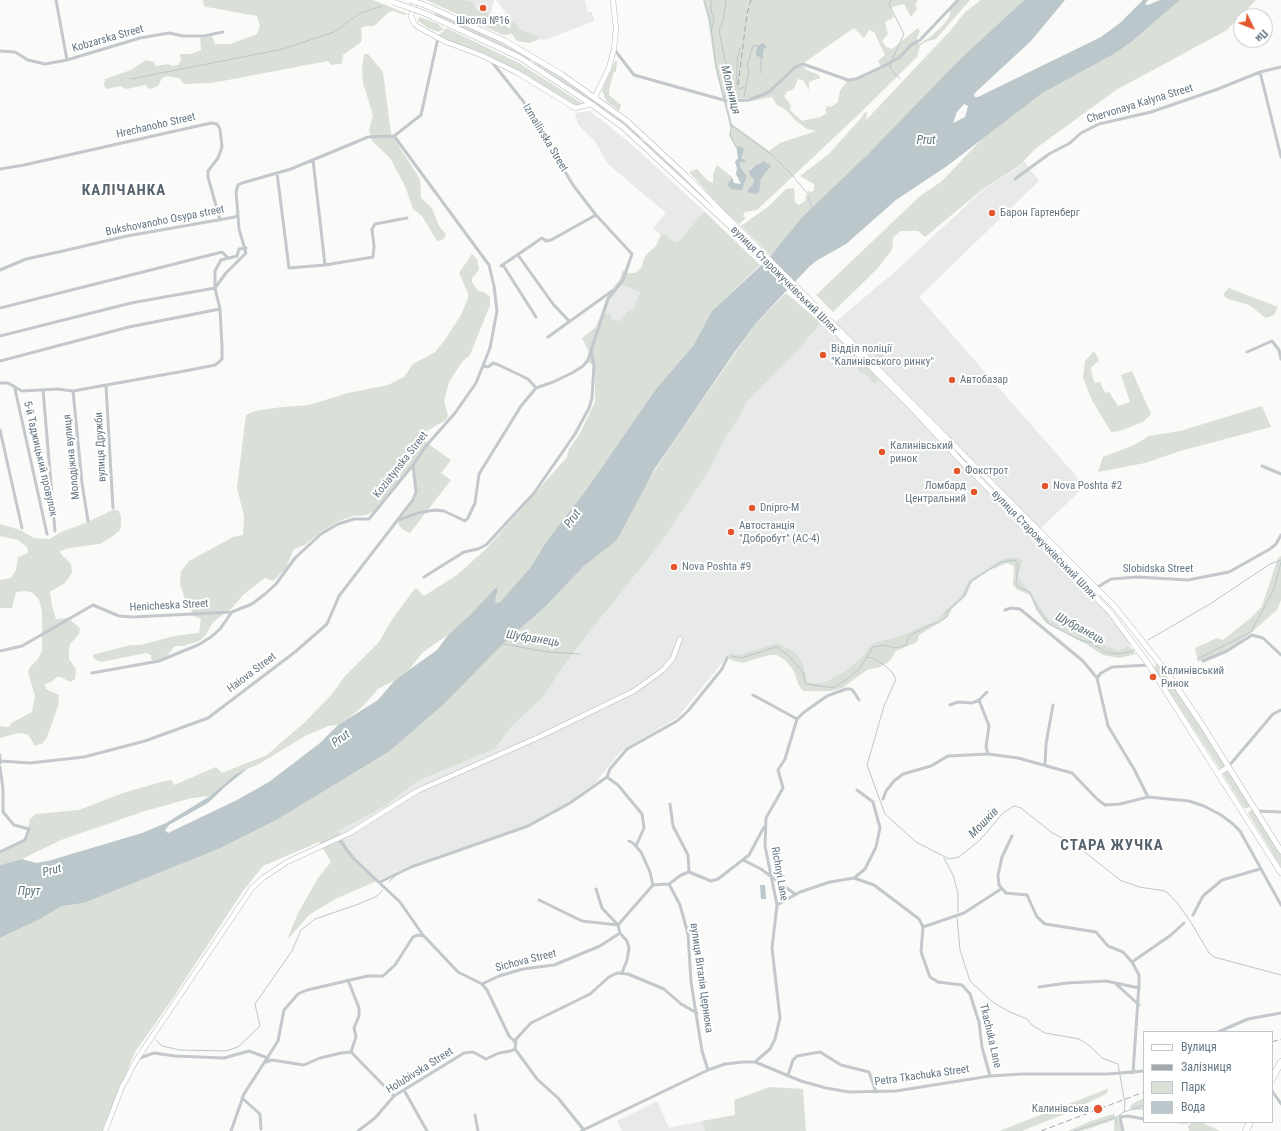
<!DOCTYPE html>
<meta charset="utf-8">
<style>
body{margin:0}
#map{position:relative;width:1281px;height:1131px;overflow:hidden;background:#fafaf8;font-family:"Roboto Condensed",sans-serif}
canvas{display:block}
.legend{position:absolute;left:1143px;top:1031px;width:130px;height:92px;box-sizing:border-box;background:#fff;border:1px solid #c1c8cd;margin:0;padding:5px 7px;list-style:none;font-size:12px;color:#657683}
.legend li{display:flex;align-items:center;gap:8px;height:20px}
.legend b{width:20px;border:1px solid #c1c8cd}
.north{position:absolute;left:1233px;top:8px;width:40px;height:40px;box-sizing:border-box;background:#fff;border:1px solid #c1c8cd;border-radius:50%;rotate:133deg;font-size:11px;font-weight:700;line-height:16px;text-align:center;color:#657683}
.north::after{content:'';display:block;margin:auto;width:14px;height:18px;background:#e4572e;clip-path:polygon(50% 0,100% 100%,50% 72%,0 100%)}
</style>
<div id="map">
<canvas width="1281" height="1131"></canvas>
<ul class="legend">
<li><b style="height:5px;background:#fff"></b>Вулиця</li>
<li><b style="height:5px;background:#a2aab0"></b>Залізниця</li>
<li><b style="height:11px;background:#dadfd7"></b>Парк</li>
<li><b style="height:11px;background:#bbc7cb"></b>Вода</li>
</ul>
<div class="north">Пн</div>
</div>
<script>
const ctx = document.querySelector('canvas').getContext('2d');
ctx.lineJoin = 'round';
function paint(path, color) { ctx.fillStyle = color; ctx.fill(path, 'evenodd'); }
const toPath = rows => new Path2D(rows.map(r => 'M' + r).join(''));
function trace(path, color, width, dash) { ctx.strokeStyle = color; ctx.lineWidth = width; ctx.lineCap = dash ? 'butt' : 'round'; ctx.setLineDash(dash || []); ctx.stroke(path); }
function drawText(font, color, halo, rows, align = 'center') {
  ctx.font = font + ' "Roboto Condensed",sans-serif'; ctx.lineWidth = 4; ctx.setLineDash([]); ctx.textBaseline = 'middle'; ctx.strokeStyle = halo; ctx.fillStyle = color; for (const [text, x, y, turn = 0] of rows) {
    ctx.save(); ctx.translate(x, y); ctx.rotate((+turn || 0) * Math.PI / 180); ctx.textAlign = isNaN(turn) ? turn : align; if (halo) ctx.strokeText(text, 0, 0); ctx.fillText(text, 0, 0); ctx.restore();
  }
}
paint(toPath([
 [459,0,494,0,490,16],
 [496,0,585,0,588,12,592,12,594,21,548,39,541,40,513,31,503,16,506,13],
 [590,111,629,142,704,211,681,241,675,242,665,234,661,235,653,228,666,213,608,164,594,140,578,125,575,113],
 [1024,161,1039,181,919,297,1085,486,1040,529,834,323,896,271,984,189,1019,167],
 [621,284,640,292,633,311,627,312,620,321,610,319,605,312,610,297],
 [821,323,829,327,951,445,1010,509,1031,528,1089,587,1134,641,1129,646,1118,651,1049,620,1018,576,1023,561,1008,558,1003,559,969,580,961,596,935,621,900,636,874,643,868,648,865,654,844,672,823,683,807,682,791,650,778,643,742,654,736,655,730,653,678,717,622,750,595,783,566,805,532,823,414,864,377,881,348,849,339,831,385,806,418,781,495,749,511,727,542,698,575,650,660,544,708,472,727,435,741,415,745,404,800,348],
 [657,1101,669,1128,702,1121,705,1131,622,1131,617,1121]
]), '#e8e9e9');
paint(toPath([
 [203,0,373,0,408,14,404,15,393,11,389,12,374,26,367,26,361,28,362,40,360,43,343,55,342,63,339,64,331,65,328,61,212,83,184,84,179,78,167,76,162,78,158,86,150,89,145,85,127,89,120,86,107,89,104,86,105,79,131,70,146,60,154,62,156,66,168,64,173,66,178,65,181,61,180,54,192,54,201,50,200,38,212,36,215,44,230,44,257,34,260,26,257,16,207,7,204,6],
 [426,0,464,0,473,2,476,9,488,13,509,28,511,29,510,23,513,22,521,30,539,37,537,40,529,43,517,41,512,34,503,35],
 [703,0,918,0,915,5,917,9,911,17,904,4,892,7,891,10,894,17,885,22,888,34,882,41,886,47,892,49,918,28,920,31,917,38,919,44,930,37,944,24,949,17,951,9,959,0,970,0,936,39,925,42,920,46,917,57,857,116,757,210,745,212,743,216,746,218,739,224,724,211,689,172,697,169,707,180,713,183,713,174,717,165,732,177,727,185,743,187,747,176,740,167,740,162,745,162,739,147,735,146,729,135,731,130,724,102,727,103,732,124,769,151,780,143,816,131,807,129,796,121,786,110,776,104,772,97,752,101,755,98,723,99,715,67,708,20],
 [854,28,864,38,869,30,874,32,885,55,878,61,882,68,847,81,840,91,838,102,831,107,827,106,825,110,827,113,820,117,802,121,790,110,791,105,784,96,788,91,791,91,795,87,798,79,803,80,809,90,809,82,820,78,819,75,806,70,804,66,792,68,805,62],
 [761,162,767,162,769,169,761,179,758,189,752,186,754,181,750,169],
 [981,0,1024,0,958,61,868,154,802,217,771,256,741,226,769,206,786,189,794,188,795,202,799,205,805,201,808,191,812,192,814,190,814,184,800,176,829,154,862,117,864,113,867,112,866,120,950,31,965,12],
 [1180,0,1256,0,1227,30,1116,90,1035,149,1019,166,983,189,925,237,918,231,900,231,893,238,892,250,877,269,833,312,816,295,920,196,942,181,980,141,994,129,1041,94,1114,54,1130,43],
 [435,12,504,42,532,59,529,61,435,15],
 [419,17,436,23,444,29,438,32,428,28,418,21],
 [446,28,519,63,583,104,578,106,571,104,528,76,438,36],
 [364,54,368,54,383,72,391,134,420,179,421,198,432,208,439,226,445,233,446,236,442,240,437,241,422,216,413,209,405,186,390,158,372,141,369,130,373,115,363,83,362,70],
 [536,60,593,98,642,136,641,138,639,139,592,102,534,63],
 [615,61,617,61,616,72,614,72,610,85,609,95,621,105,619,111,606,101,602,90],
 [644,140,646,140,716,207,643,143],
 [704,211,760,265,712,311,693,346,656,389,586,490,546,542,530,568,500,602,497,603,495,602,498,587,495,588,472,613,448,635,423,652,408,671,395,680,378,689,364,705,350,717,338,725,328,726,305,736,259,764,236,774,210,796,192,798,145,811,61,840,22,859,0,865,0,851,23,839,27,834,30,819,36,814,79,810,123,793,161,782,171,780,174,785,216,767,222,773,267,755,305,722,333,693,344,677,379,642,391,621,413,591,416,588,424,596,457,575,487,548,567,457,569,449,579,435,595,402,595,366,586,361,589,352,582,338,596,327,609,292,619,281,623,270,627,273,635,273,642,267,643,261,646,255,656,246,661,235,665,234,675,242,680,241],
 [620,284,640,292,633,310,627,312,620,321,611,319,611,314,605,313,610,297],
 [472,254,477,259,479,270,472,278,472,282,477,290,485,293,490,297,490,305,470,355,462,362,449,382,444,401,448,416,446,420,420,435,423,440,451,460,441,473,451,480,410,533,402,529,398,523,415,500,417,492,414,469,411,466,374,511,366,515,353,516,337,522,321,532,305,545,294,549,286,568,273,581,265,578,243,595,232,608,213,622,205,636,199,641,183,646,175,646,166,657,154,661,151,659,151,655,146,653,101,662,94,659,93,655,99,653,131,645,141,645,174,636,199,633,201,619,194,616,185,599,180,584,181,571,189,561,233,537,243,535,244,516,237,488,246,415,255,411,282,407,309,405,348,393,388,385,404,377,413,364,435,352,444,341,461,315,468,298,468,293,459,273],
 [1229,288,1278,307,1274,315,1266,318,1249,305,1228,299,1224,296,1224,293],
 [786,293,821,323,800,348,745,404,741,415,727,435,708,472,660,544,575,650,542,698,511,727,495,749,418,781,385,806,339,831,348,849,377,881,335,899,309,915,287,940,298,913,318,878,331,862,319,842,263,866,243,891,171,1001,135,1052,102,1131,0,1131,0,938,40,919,62,906,84,903,221,848,278,819,390,751,443,705,503,644,546,606,583,567,617,540,644,487,674,441,756,323],
 [1094,351,1099,360,1091,368,1092,375,1095,383,1100,382,1103,389,1106,393,1109,392,1118,406,1130,402,1121,375,1132,371,1151,414,1143,422,1120,431,1111,432,1092,400,1083,378,1085,361],
 [880,353,889,362,884,366,874,356],
 [863,363,879,380,875,384,863,372,861,373,857,369],
 [1262,406,1271,427,1180,451,1145,463,1098,472,1103,457,1134,445,1149,436,1180,431],
 [113,510,118,510,121,516,121,525,120,530,113,536,100,544,69,548,60,551,60,553,71,564,72,573,65,583,50,592,52,606,56,619,68,618,80,628,79,634,70,644,69,649,69,659,76,669,75,679,70,682,61,677,57,677,51,682,45,684,46,689,59,695,58,706,47,737,43,743,35,746,29,736,26,734,18,733,0,738,0,726,8,727,13,722,32,712,35,696,28,672,30,667,38,659,42,651,42,611,39,600,33,593,26,591,16,592,12,608,0,608,0,580,11,578,16,570,18,557,28,553,27,547,18,540,0,536,0,524,20,530,34,538,50,539,61,532,88,522],
 [1281,556,1281,600,1277,610,1252,632,1233,646,1216,655,1198,662,1195,648,1217,638,1223,640,1253,616,1262,606,1278,558],
 [1008,558,1020,558,1023,561,1018,576,1049,620,1118,651,1129,646,1136,654,1119,658,1103,655,1086,644,1046,623,1036,610,1030,595,1018,590,1013,585,1014,566,1007,563,990,570,972,582,966,596,952,609,950,613,945,619,919,635,917,642,896,651,890,661,880,667,867,670,842,688,831,691,803,691,798,684,794,671,785,660,777,655,769,655,742,663,734,661,726,657,730,653,736,655,742,654,778,643,791,650,798,656,803,664,807,682,823,683,844,672,865,654,868,648,874,643,900,636,935,621,961,596,969,580,1003,559],
 [1157,663,1173,684,1226,766,1222,769,1220,769,1154,668],
 [1228,770,1250,805,1248,808,1244,808,1223,774],
 [1251,810,1254,811,1281,854,1281,867,1248,813],
 [770,1087,803,1089,806,1131,705,1131,702,1121,735,1115,734,1100],
 [1107,1089,1108,1091,1106,1094,1067,1113,1022,1131,999,1131],
 [1144,1098,1144,1110,1133,1110,1130,1108,1132,1104],
 [1113,1114,1115,1115,1115,1119,1118,1118,1120,1122,1122,1131,1114,1131,1114,1120,1082,1131,1068,1131,1088,1122],
 [1192,1122,1201,1122,1220,1131,1189,1131,1188,1126]
]), '#dadfd7');
paint(toPath([
 [1024,0,1065,0,1031,41,977,91,974,94,975,97,978,97,1101,37,1120,23,1143,0,1148,0,1145,4,1148,5,1160,0,1180,0,1130,43,1114,54,1041,94,947,166,896,200,846,244,816,261,809,267,756,323,734,353,654,470,617,540,583,567,546,606,503,644,443,705,390,751,278,819,221,848,84,903,62,906,40,919,0,938,0,865,22,859,36,863,48,861,142,833,166,823,210,796,236,774,247,769,226,786,208,803,169,825,165,830,168,833,237,800,269,782,320,743,338,725,378,700,395,680,437,650,448,635,472,613,495,588,498,587,495,602,497,603,500,602,530,568,546,542,586,490,656,389,693,346,712,311,769,258,802,217,868,154,958,61],
 [964,104,968,106,965,117,953,123,957,112],
 [762,43,766,46,766,48,763,49,763,59,756,55,757,47],
 [736,146,738,147,740,146,744,149,742,158,745,160,745,162,740,162,740,167,747,176,742,190,732,189,727,185,732,177,734,183,741,184,736,174,737,168,735,162,738,158],
 [764,161,771,166,761,179,759,192,755,194,751,193,748,192,749,188,752,186,754,180,749,174,749,171,756,165],
 [760,885,765,885,766,899,761,899]
]), '#bbc7cb');
trace(toPath([
 [704,0,710,19,716,66,724,99],
 [711,0,711,11,714,20,712,29],
 [726,0,723,21,719,31,730,84,733,88],
 [891,0,889,4,904,34,892,60],
 [740,49,737,59,737,85,739,89,746,86,749,71,747,66,752,49,754,45,759,46],
 [761,58,761,73],
 [891,64,890,68,900,79],
 [131,79,283,49,334,32,359,14,382,6],
 [724,97,736,86],
 [744,97,746,86],
 [725,102,731,125,771,154,795,178],
 [731,126,730,135,736,147],
 [796,180,807,193],
 [808,197,812,207],
 [1148,640,1210,604,1270,564,1281,560],
 [503,644,548,652,580,654],
 [732,656,741,658,776,647,788,655,803,672,806,684,833,688,849,678,860,668,873,647,884,645,895,648,906,645,909,636,930,625,938,623,948,616,946,612,964,596,970,582,1001,562,1015,560,1018,566,1016,582,1017,586,1030,592,1039,611,1049,624,1080,640,1092,643,1105,652,1115,654,1130,652,1135,649],
 [867,657,875,659,883,664,892,672,896,679,884,706,867,765,885,814,916,842,949,859,959,857,980,840,1003,813,1014,806,1021,808,1051,832,1081,849,1120,880,1139,887,1165,891,1169,894,1178,904,1192,924,1209,953,1214,957,1281,975],
 [1197,659,1251,632,1274,589,1281,562],
 [944,858,953,875,958,893,958,912],
 [389,882,395,876],
 [957,918,960,950,970,981,973,984,994,1003,1010,1012,1027,1019,1032,1025,1045,1033,1079,1039,1090,1046,1102,1058,1118,1064,1125,1104,1124,1112,1117,1117,1116,1123],
 [156,1040,162,1046,180,1050,226,1051,238,1047,260,1026,255,1004,292,951,301,930,315,919,359,904,377,896,383,890],
 [1124,1112,1144,1105],
 [1074,1131,1117,1117]
]), '#bbc7cb', 1);
const secondary = toPath([
 [415,0,411,16,414,23,418,27,446,42,481,55,518,73,575,108,591,104],
 [595,97,609,68,614,49,616,28,613,0],
 [105,1131,122,1087,137,1059,252,888,263,878,287,862,350,833,417,791,539,737,634,691,663,670,673,658,680,639]
]);
const primary = toPath([
 [427,6,505,41,561,74,627,121,686,176,1115,607,1166,671,1201,723,1281,851],
 [424,13,519,57,591,104,623,127,731,227,911,407,961,461,1110,612,1149,665,1281,873],
 [1219,773,1228,767]
]);
const highway = toPath([
 [1272,1079,1281,1062],
 [1246,1131,1250,1122]
]);
trace(secondary, '#b3babf', 5.5);
trace(primary, '#b5babe', 6);
trace(highway, '#b4b9bd', 7);
trace(toPath([
 [56,0,67,60],
 [614,49,634,75,727,101,749,100,769,92,794,68,803,64,848,80,856,79,886,65,900,57,911,45,920,40,958,0],
 [0,51,15,52,28,60,45,64,67,60,140,38,169,33,183,36,204,36,223,32],
 [1260,72,1281,157],
 [394,136,421,115,438,38],
 [313,160,325,265],
 [0,169,24,165,211,123,217,124,220,129,222,147,218,158,208,171,208,177,220,220],
 [277,173,289,268,325,265,373,257,374,246,372,229,375,224,407,218],
 [1015,179,1049,154,1070,143,1081,133,1099,124,1151,112,1218,89,1260,72,1281,67],
 [518,255,553,304,569,321],
 [503,265,536,317],
 [501,266,542,238,546,241,551,240,596,215],
 [0,270,26,259,63,251,127,236,235,217,238,215,236,192,238,185,242,183,291,169,368,137,394,136],
 [0,308,222,252,227,257],
 [0,336,131,303,215,288,215,271,221,260,237,256,239,249,246,248],
 [548,337,612,291],
 [1247,352,1272,341,1279,350,1281,359],
 [0,361,129,327,220,309],
 [483,366,488,367,493,363,499,365,528,379,536,388],
 [0,383,8,383,22,391,57,389,73,391,190,370,215,365,219,362,222,359,222,347,220,309,215,288,226,273,246,253,239,229,238,215],
 [106,386,113,508],
 [15,389,47,534],
 [43,390,55,531],
 [73,391,82,483,88,521],
 [0,430,22,528],
 [1262,466,1281,474],
 [398,520,418,513,435,510,444,511,465,521,468,518,475,503,479,474,521,406,536,388,553,382,572,373,583,366,588,360,608,299,623,280,632,254,596,215,573,185,523,101,492,62],
 [424,577,464,552,478,549,486,545,534,493,575,434,589,408,592,398,594,364,591,352],
 [1096,588,1111,579,1137,577,1188,580,1229,572,1270,549,1276,544,1281,535],
 [1005,610,1011,608,1020,609,1083,661,1097,678,1101,673,1112,667,1149,665],
 [0,651,22,646,93,605,119,616,133,617,232,612],
 [1203,661,1227,651,1252,635,1263,638,1281,655],
 [92,673,159,661,198,645,211,637,220,629,232,612,252,604,265,594,276,584,295,558,321,534,338,524,354,519,369,519,413,465,426,446,455,413,476,383,490,348,497,311,494,286,489,265,394,136],
 [1097,678,1108,726,1134,769,1148,797],
 [753,695,797,719],
 [979,700,987,692],
 [950,705,958,702,972,703,979,700,989,726,986,747,988,754],
 [0,755,0,763],
 [0,761,30,763,84,757,145,741,208,718,295,652,327,624,339,596,413,500,416,492,413,465],
 [1045,765,1046,744,1053,705],
 [0,767,3,789,3,812,14,825,29,829,25,840,0,852],
 [1228,767,1273,714,1281,710],
 [607,777,618,785,642,814,644,828,636,846],
 [883,799,886,791,894,781,903,774,931,766,948,756,988,754,1018,758,1072,773,1097,799,1105,805,1120,804,1148,797,1189,801,1204,806,1221,815,1233,824,1240,831,1281,905],
 [670,804,673,826,688,855,689,872],
 [1257,811,1281,812],
 [1012,836,1002,857,998,875,999,885,1006,893,1027,895,1037,917,1045,924,1096,932,1108,946,1123,952,1132,962,1171,935,1184,923],
 [339,839,353,858,400,902,423,935],
 [743,860,761,869,795,894],
 [854,878,874,885,919,919,923,927,921,952,930,977,938,982,962,985,970,994,979,1022,982,1047,990,1076],
 [380,882,411,867,528,826,570,803,607,777,610,769,627,749,677,721,688,711,722,669,727,658],
 [669,884,681,875,689,872,711,881,718,879,749,855,764,827],
 [653,885,669,884,680,905,688,934,691,982,702,1051,708,1070],
 [596,889,602,908,618,925],
 [539,900,582,921,618,925],
 [777,905,800,892,830,882,854,878,865,869,876,847,880,828,873,802,857,790],
 [1193,915,1203,896,1222,880,1260,869],
 [923,927,964,913,1001,889],
 [620,933,627,941,629,948,627,960,622,973],
 [1132,962,1139,975,1139,984,1133,1073],
 [1115,983,1139,1005],
 [482,984,487,990,509,1036,515,1042],
 [1039,987,1067,983,1106,981,1139,988],
 [1218,1032,1248,1019,1281,1013],
 [515,1049,537,1079,558,1098,584,1130],
 [351,1052,394,1096],
 [137,1059,154,1053,175,1056,224,1058,249,1051,268,1058],
 [266,1062,272,1060,304,1065,320,1058,341,1053,351,1052,356,1037,354,1028,359,1016,359,1008,348,980],
 [755,1062,770,1049,775,1039,780,1018,772,948,777,905,765,846,766,818,783,788,778,770,785,759,797,719,803,713,827,696,846,689,851,689,854,692,859,700],
 [788,1075,793,1060,797,1056,820,1052,841,1065,869,1072,876,1092],
 [404,1090,427,1131],
 [1272,1091,1281,1104],
 [242,1098,260,1114,261,1129],
 [475,1115,478,1131],
 [1180,1122,1187,1122],
 [231,1131,244,1094,278,1041,284,1010,298,994,307,990,368,976,383,976,395,965,413,937,418,935,424,936,458,972,482,984,499,976,523,969,554,965,600,946,620,933,618,925,653,885,650,872,641,852,633,843,629,841],
 [358,1131,375,1118,394,1096,464,1053,473,1052,486,1059,499,1053,511,1051,515,1049,516,1039,531,1023,590,994,609,977,617,973,628,974,664,989,681,1004,697,1013],
 [581,1131,708,1070,725,1064,743,1062,755,1062,801,1081,826,1088,849,1092,896,1091,990,1076,1022,1074,1108,1074,1144,1071],
 [1123,1131,1120,1117,1128,1116,1144,1119]
]), '#c3c8cc', 3);
trace(secondary, '#fff', 4.5);
trace(primary, '#fff', 5);
trace(highway, '#fff', 6);
trace(toPath([
 [738,85,747,14,751,0],
 [1272,1042,1281,1039],
 [1041,1131,1144,1092]
]), '#a2aab0', 1, [6, 3]);
const primaryBridge = toPath([
 [410,0,427,6],
 [393,2,424,13]
]);
trace(primaryBridge, '#b5babe', 6, []);
trace(primaryBridge, '#fff', 5);
for (const [x, y, r, color] of [
 [483,8,4,"#e4572e"],
 [992,213,4,"#e4572e"],
 [823,355,4,"#e4572e"],
 [952,380,4,"#e4572e"],
 [882,452,4,"#e4572e"],
 [957,471,4,"#e4572e"],
 [1045,486,4,"#e4572e"],
 [974,492,4,"#e4572e"],
 [752,508,4,"#e4572e"],
 [731,532,4,"#e4572e"],
 [674,567,4,"#e4572e"],
 [1153,677,4,"#e4572e"],
 [1098,1109,5,"#e4572e"]
]) { const dot = new Path2D(); dot.arc(x, y, r, 0, 2 * Math.PI); ctx.fillStyle = color; ctx.fill(dot); trace(dot, '#fff', 1.5); }
drawText('11px', '#657683', '#fff', [
 ["Школа №16",483,21,"center"],
 ["Барон Гартенберг",1000,213],
 ["Відділ поліції",831,349],
 ["\"Калинівського ринку\"",831,362],
 ["Автобазар",960,380],
 ["Калинівський",890,446],
 ["ринок",890,459],
 ["Фокстрот",965,471],
 ["Ломбард",966,486,"right"],
 ["Центральний",966,499,"right"],
 ["Nova Poshta #2",1053,486],
 ["Dnipro-M",760,508],
 ["Автостанція",739,526],
 ["\"Добробут\" (АС-4)",739,539],
 ["Nova Poshta #9",682,567],
 ["Калинівський",1161,671],
 ["Ринок",1161,684],
 ["Калинівська",1089,1109,"right"]
], 'left');
drawText('11px', '#657683', '#fff', [
 ["Kobzarska Street",108,39,-16],
 ["Chervonaya Kalyna Street",1140,104,-17],
 ["Hrechanoho Street",156,126,-13],
 ["Izmailivska Street",545,138,59],
 ["Bukshovanoho Osypa street",165,221,-11],
 ["вулиця Старожучківський Шлях",784,280,45],
 ["вулиця Дружби",101,447,-93],
 ["Молодіжна вулиця",72,457,-96],
 ["5-й Таджицький провулок",40,459,77],
 ["Koziatynska Street",401,465,-52],
 ["вулиця Старожучківський Шлях",1044,545,46],
 ["Slobidska Street",1158,569],
 ["Henicheska Street",169,606,-3],
 ["Haiova Street",252,673,-37],
 ["Richnyi Lane",779,874,80],
 ["Sichova Street",526,961,-14],
 ["вулиця Віталія Цернюка",701,978,82],
 ["Tkachuka Lane",990,1036,77],
 ["Holubivska Street",420,1071,-32],
 ["Petra Tkachuka Street",922,1076,-8]
]);
drawText('italic 12px', '#60757c', '#fff', [
 ["Мольниця",730,90,76],
 ["Prut",926,141],
 ["Prut",573,519,-54],
 ["Шубранець",1080,629,28],
 ["Шубранець",533,639,9],
 ["Prut",341,739,-35],
 ["Мошків",984,823,-46],
 ["Prut",52,871,-14],
 ["Прут",29,892]
]);
ctx.letterSpacing = '1px';
drawText('bold 15px', '#57646e', '#fff', [
 ["КАЛІЧАНКА",124,191],
 ["СТАРА ЖУЧКА",1112,846]
]);
ctx.letterSpacing = '0px';
</script>
